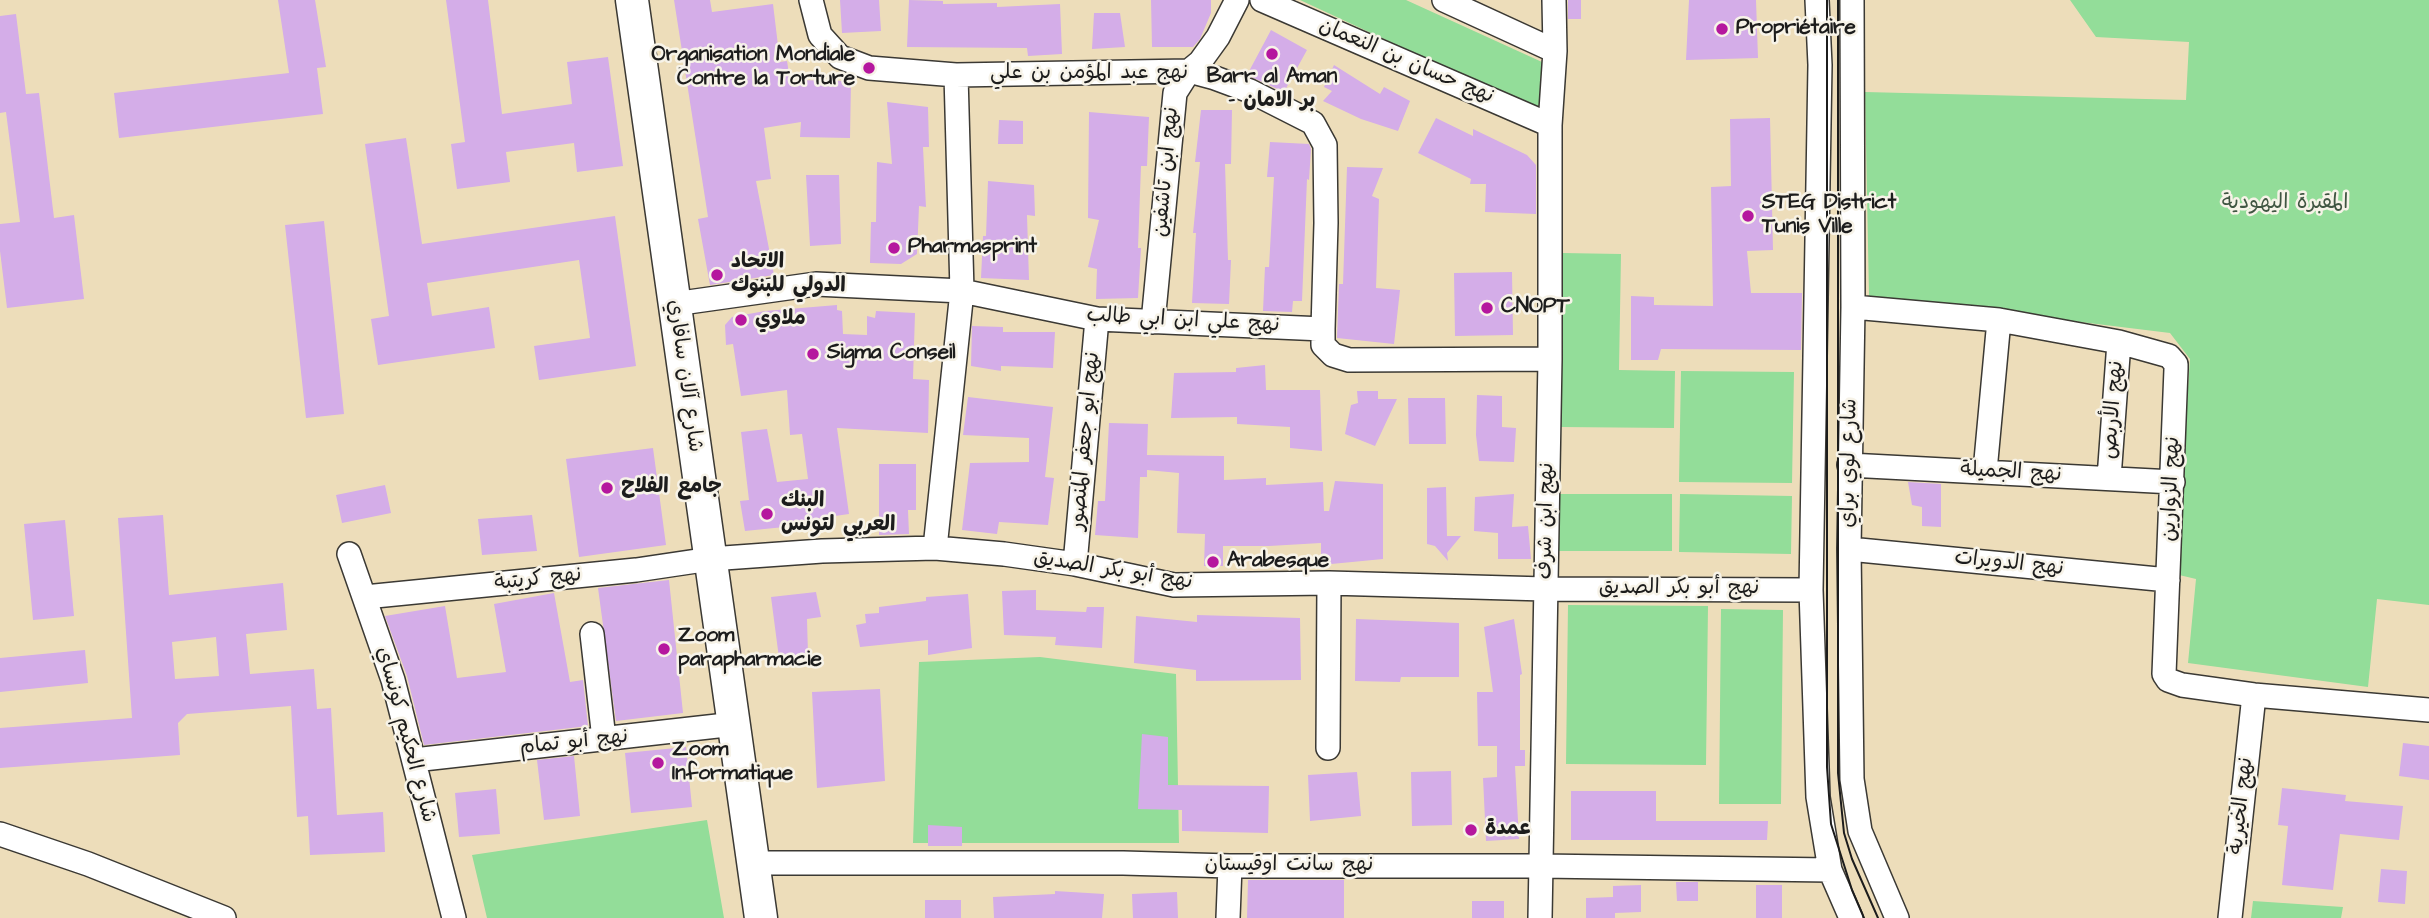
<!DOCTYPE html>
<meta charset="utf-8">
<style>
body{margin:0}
canvas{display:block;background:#edddba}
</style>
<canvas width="2429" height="918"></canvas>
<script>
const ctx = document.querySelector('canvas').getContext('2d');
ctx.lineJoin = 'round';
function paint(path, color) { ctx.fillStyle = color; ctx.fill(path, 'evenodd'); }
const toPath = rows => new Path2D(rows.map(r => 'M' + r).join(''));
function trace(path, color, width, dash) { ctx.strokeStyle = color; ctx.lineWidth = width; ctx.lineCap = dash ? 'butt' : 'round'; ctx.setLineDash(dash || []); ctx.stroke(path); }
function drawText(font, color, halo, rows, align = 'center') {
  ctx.font = font + ' "Architects Daughter","Playpen Sans Arabic",sans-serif'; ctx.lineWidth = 5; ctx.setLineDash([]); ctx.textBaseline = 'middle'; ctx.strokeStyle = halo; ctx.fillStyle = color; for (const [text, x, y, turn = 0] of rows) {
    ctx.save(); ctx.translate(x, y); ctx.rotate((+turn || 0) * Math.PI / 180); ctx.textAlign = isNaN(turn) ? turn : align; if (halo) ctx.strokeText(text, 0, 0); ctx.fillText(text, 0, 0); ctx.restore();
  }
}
paint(toPath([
 [1300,0,1406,0,1542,62,1541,112],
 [2070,0,2429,0,2429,605,2377,599,2368,687,2188,663,2196,579,2175,574,2190,359,2170,333,1869,296,1865,92,2186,100,2189,42,2096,37],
 [1562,253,1621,254,1619,370,1675,371,1674,428,1560,427],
 [1681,371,1794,372,1792,483,1679,482],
 [1557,494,1672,494,1672,551,1557,551],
 [1680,494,1792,496,1791,554,1679,552],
 [1568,605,1708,606,1706,765,1566,764],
 [1721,609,1783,610,1781,804,1719,804],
 [1040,657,1176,674,1179,843,913,843,919,662],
 [707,820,724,918,487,918,472,855],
 [2253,901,2343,907,2341,918,2251,918]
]), '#93dd99');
paint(toPath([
 [278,0,315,0,326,67,317,68,323,114,119,138,114,93,289,73],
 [446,0,488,0,502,114,572,104,567,62,608,57,623,166,577,172,574,143,506,152,510,182,457,189,451,144,465,142],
 [674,0,710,0,712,12,773,4,780,62,787,61,790,80,851,81,850,138,800,137,801,122,764,128,771,179,756,181,774,275,710,285,698,219,708,217],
 [840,0,879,0,881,31,842,33],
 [909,0,943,1,943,4,997,3,997,7,1060,4,1062,54,1028,56,1027,48,907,47],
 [1151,0,1211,0,1211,13,1200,39,1193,47,1152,47],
 [1568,0,1581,0,1581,19,1568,19],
 [1689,0,1756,0,1758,58,1686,60],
 [1094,13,1120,13,1125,47,1092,49],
 [16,14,26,94,39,93,54,218,74,215,84,299,7,308,0,251,0,224,20,222,6,112,0,113,0,16],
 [1271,30,1307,50,1284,92,1247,75],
 [1334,65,1380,94,1384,87,1410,101,1398,131,1361,119,1323,101,1332,91,1324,87],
 [887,102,928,107,929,147,923,147,926,207,919,206,917,254,901,264,870,263,871,222,876,222,877,162,892,164],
 [1201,110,1232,110,1231,164,1225,164,1228,260,1231,260,1229,304,1192,303,1196,233,1193,233,1200,162,1195,162],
 [1089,112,1149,117,1147,166,1141,166,1138,248,1141,248,1138,298,1096,299,1097,269,1088,267,1099,220,1088,218],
 [1436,118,1473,136,1473,129,1527,155,1536,165,1536,214,1485,212,1486,184,1470,184,1471,179,1418,153],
 [1770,118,1773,250,1747,251,1751,293,1802,293,1801,350,1661,349,1658,360,1631,360,1631,296,1654,297,1654,305,1713,306,1711,187,1731,186,1730,119],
 [999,120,1023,121,1023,144,998,144],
 [406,138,422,244,615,216,636,366,539,380,534,346,590,338,579,260,427,283,432,316,489,307,495,348,378,365,371,319,389,316,365,144],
 [1270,142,1309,144,1311,149,1309,180,1307,179,1302,301,1293,301,1292,312,1263,311,1265,267,1269,267,1274,177,1267,177],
 [1347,167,1383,168,1372,196,1379,199,1376,288,1400,290,1394,344,1337,338,1339,284,1343,284],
 [806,175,839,175,841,244,810,246],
 [988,181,1034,185,1035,216,1027,215,1029,280,981,278,983,236,986,236],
 [324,221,344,414,306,418,285,225],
 [1512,272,1513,335,1455,336,1454,273],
 [837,305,837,310,842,311,843,334,867,335,867,316,875,318,876,311,915,313,913,379,929,380,928,433,837,428,849,514,793,522,794,526,745,531,740,501,749,500,741,432,767,429,777,482,808,479,802,434,790,435,787,390,741,396,733,344,726,345,725,325,732,317,765,311],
 [972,326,1003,327,1003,332,1055,332,1053,368,1001,366,1001,371,971,366],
 [1265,365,1266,390,1320,390,1322,451,1290,448,1290,427,1237,424,1237,417,1171,418,1174,373,1236,372,1236,368],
 [1357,391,1378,391,1378,399,1397,399,1375,446,1345,434,1351,405,1358,403],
 [1477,395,1502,396,1502,427,1516,428,1514,462,1479,461,1476,435],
 [968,397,1053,407,1045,477,1054,478,1048,525,999,522,997,534,962,530,970,463,1029,462,1029,438,963,435],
 [1408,398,1445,398,1446,444,1409,444],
 [1109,423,1148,424,1147,455,1224,456,1224,480,1266,478,1266,485,1323,482,1324,511,1329,511,1335,481,1383,484,1383,559,1321,565,1321,543,1269,546,1223,546,1223,566,1204,566,1205,534,1177,533,1179,473,1147,470,1147,477,1140,477,1138,538,1095,535,1098,501,1105,501],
 [653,448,666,545,579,557,566,459],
 [879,464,916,464,916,510,908,510,909,534,879,535],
 [1908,482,1941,484,1941,527,1922,526,1922,507,1912,505],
 [385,485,391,513,342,523,336,495],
 [1446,487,1447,536,1461,536,1447,553,1448,561,1435,546,1427,544,1427,488],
 [1514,494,1512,527,1528,526,1531,559,1498,559,1498,533,1474,531,1475,497],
 [163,515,169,595,283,583,287,630,246,634,250,674,314,669,317,709,331,708,337,815,383,812,385,852,310,855,308,816,297,817,291,706,187,714,178,723,180,755,0,768,0,728,132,718,118,518],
 [216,637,219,676,175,679,172,642],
 [532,515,537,551,482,555,478,519],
 [65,520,74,616,33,620,24,524],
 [669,580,683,713,616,721,598,588],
 [1036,590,1036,610,1086,612,1087,607,1104,607,1102,648,1055,645,1056,637,1004,635,1002,591],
 [816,592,821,617,807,619,808,655,779,658,771,597],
 [554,593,570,682,583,680,588,726,424,745,407,676,385,616,445,606,457,678,506,672,494,604],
 [968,594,972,648,928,655,928,640,860,647,856,625,866,623,865,614,879,613,879,607,926,601,926,597],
 [1197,615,1300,618,1301,680,1196,681,1196,670,1134,663,1136,616,1197,622],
 [1356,619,1459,623,1459,677,1401,677,1400,682,1355,681],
 [1514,619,1522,674,1520,675,1520,750,1525,750,1525,766,1515,766,1519,839,1486,841,1483,778,1497,777,1497,746,1478,746,1477,692,1493,692,1484,627],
 [85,650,88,683,0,692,0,658],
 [880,689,885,781,817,788,812,692],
 [1142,734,1168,737,1168,785,1269,786,1268,833,1182,831,1182,810,1138,809],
 [2403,743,2429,746,2429,780,2399,776],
 [686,747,692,807,631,813,625,753],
 [574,756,580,816,544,820,537,760],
 [1451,771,1452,825,1412,826,1411,772],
 [1357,772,1361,816,1310,821,1308,775],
 [2282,788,2346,795,2345,801,2403,806,2399,840,2340,834,2333,890,2282,885,2288,826,2278,825],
 [496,789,500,834,459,837,455,793],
 [1571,791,1656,791,1656,821,1768,821,1767,840,1571,840],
 [928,825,962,827,962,846,928,846],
 [2381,869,2407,871,2405,904,2378,902],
 [1248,880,1344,880,1344,918,1247,918],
 [1676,882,1698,882,1698,901,1677,901],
 [1641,885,1641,912,1615,913,1615,918,1586,918,1586,898,1613,897,1613,886],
 [1756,885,1782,885,1782,918,1756,918],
 [1055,891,1104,894,1102,918,994,918,993,897,1055,894],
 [1177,892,1178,918,1133,918,1132,894],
 [925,900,961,900,961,918,925,918],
 [1472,901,1504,901,1504,918,1472,918]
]), '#d4ade8');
const street = toPath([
 [811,0,820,35,840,57,869,68,956,75,1189,71,1215,78,1250,91,1313,123,1325,145,1326,223,1323,329],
 [1262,0,1550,125],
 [1444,0,1555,51],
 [1817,0,1820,65,1811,590,1818,797,1830,870,1851,918],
 [1852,0,1853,307,1849,549,1852,779,1860,831,1897,918],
 [674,304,816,284,962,291,1097,319,1323,329,1323,345,1333,355,1349,360,1550,359],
 [1853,307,1999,320,2119,342,2169,356,2176,364,2176,369,2164,674,2168,680,2182,685,2254,695,2429,710],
 [1153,322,1175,93,1189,71,1200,62,1218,37,1237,0],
 [1849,465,2173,482],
 [1985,471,1999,320],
 [2109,478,2119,342],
 [935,548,962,291,956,75],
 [1849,549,2168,580],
 [349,554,393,680,454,918],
 [1075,564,1097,319],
 [365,597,636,570,710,559,822,551,935,548,1004,554,1075,564,1174,585,1329,583,1545,589,1811,590],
 [592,634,604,739],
 [1328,748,1329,583],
 [414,760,735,724],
 [0,834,88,864,224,918],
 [753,863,1123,863,1230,866,1540,866,1830,870],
 [1228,918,1230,866],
 [1540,918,1550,359,1550,125,1555,51,1554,0],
 [2230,918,2254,695]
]);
const secondary = toPath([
 [632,0,761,918]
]);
trace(street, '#3b3934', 26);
trace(secondary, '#3b3934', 35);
trace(street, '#fff', 23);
trace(secondary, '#fff', 32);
trace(toPath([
 [1827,0,1827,767,1831,824,1852,890,1864,918],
 [1838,0,1838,773,1844,833,1852,859,1878,918]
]), '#1c1c1c', 2);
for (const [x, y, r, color] of [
 [1722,29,7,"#b5179e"],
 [1272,54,7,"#b5179e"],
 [869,68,7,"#b5179e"],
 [1748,216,7,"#b5179e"],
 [894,248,7,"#b5179e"],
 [717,275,7,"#b5179e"],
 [1487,308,7,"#b5179e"],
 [741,320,7,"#b5179e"],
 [813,354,7,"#b5179e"],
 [607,488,7,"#b5179e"],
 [767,514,7,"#b5179e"],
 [1213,562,7,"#b5179e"],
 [664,649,7,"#b5179e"],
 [658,763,7,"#b5179e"],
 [1471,830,7,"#b5179e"]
]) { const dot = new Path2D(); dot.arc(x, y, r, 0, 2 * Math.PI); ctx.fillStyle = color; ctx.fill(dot); trace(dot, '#f7f3e8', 2.5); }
drawText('bold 21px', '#1c1c1c', '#f7f3e8', [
 ["Propriétaire",1736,29],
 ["Organisation Mondiale",855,56,"right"],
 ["Contre la Torture",855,80,"right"],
 ["Barr al Aman",1272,78,"center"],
 ["- بر الامان",1272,102,"center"],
 ["STEG District",1762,204],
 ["Tunis Ville",1762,228],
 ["Pharmasprint",908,248],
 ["الاتحاد",731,263],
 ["الدولي للبنوك",731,287],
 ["CNOPT",1501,308],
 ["ملاوي",755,320],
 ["Sigma Conseil",827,354],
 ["جامع الفلاح",621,488],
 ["البنك",781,502],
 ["العربي لتونس",781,526],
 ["Arabesque",1227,562],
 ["Zoom",678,637],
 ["parapharmacie",678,661],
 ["Zoom",672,751],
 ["Informatique",672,775],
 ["عمدة",1485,830]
], 'left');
drawText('21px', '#1c1c1c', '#f7f3e8', [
 ["نهج حسان بن النعمان",1406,62,23],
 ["نهج عبد المؤمن بن علي",1089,74],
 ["نهج ابن تاشفين",1167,172,-85],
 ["نهج علي ابن ابي طالب",1183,321,3],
 ["شارع آلان سافاري",684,376,82],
 ["نهج الأربص",2114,410,-86],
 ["نهج ابو جعفر المنصور",1086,441,-85],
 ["شارع لوي براي",1850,463,-89],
 ["نهج الجميلة",2011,473,3],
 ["نهج الزوارين",2172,489,-88],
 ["نهج ابن شرف",1547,521,-89],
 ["نهج الدويرات",2009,564,6],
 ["نهج أبو بكر الصديق",1113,571,9],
 ["نهج كريتبة",538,580,-6],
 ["نهج أبو بكر الصديق",1679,589],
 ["شارع الحكيم كونساي",405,735,75],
 ["نهج أبو تمام",574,743,-6],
 ["نهج الخيرية",2242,806,-84],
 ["نهج سانت اوقيستان",1289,866]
]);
drawText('21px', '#405642', '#f7f3e8', [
 ["المقبرة اليهودية",2285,204]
]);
</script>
